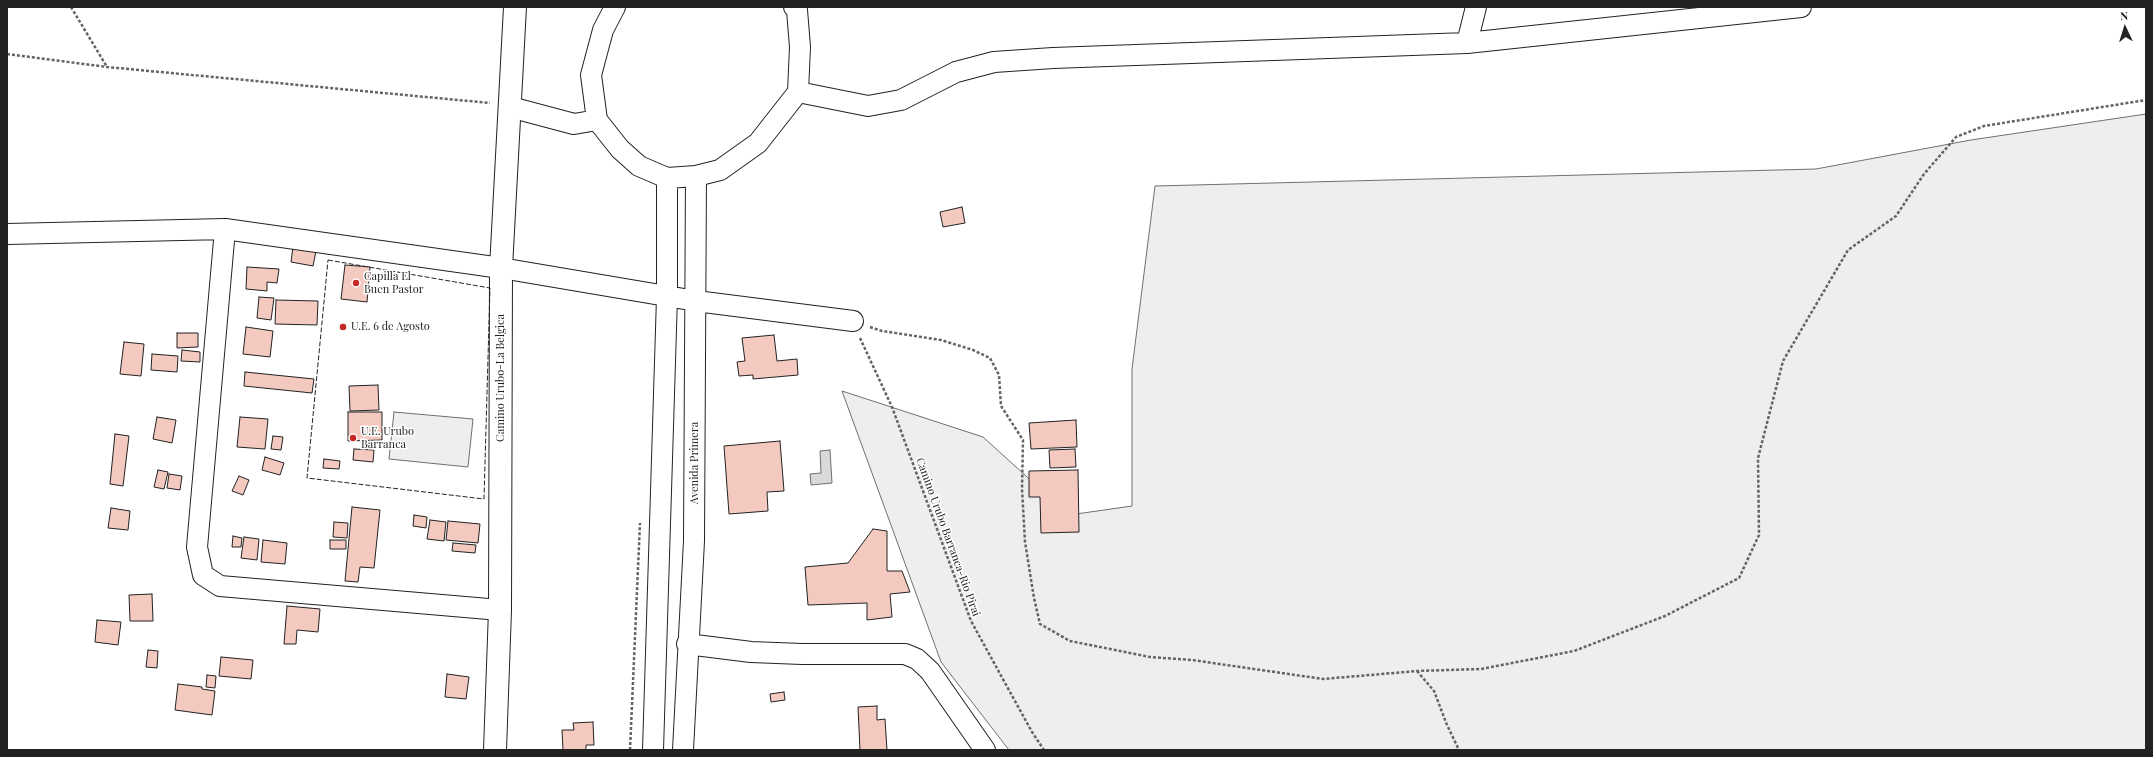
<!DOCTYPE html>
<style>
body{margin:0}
#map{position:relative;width:2153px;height:757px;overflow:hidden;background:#fff;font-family:"Playfair Display",serif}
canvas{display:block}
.frame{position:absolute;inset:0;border:8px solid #222;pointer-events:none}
.north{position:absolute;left:2105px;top:8px;width:40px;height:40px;-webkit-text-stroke:3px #fff;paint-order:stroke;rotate:356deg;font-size:11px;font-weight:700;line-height:16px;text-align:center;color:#222}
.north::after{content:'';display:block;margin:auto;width:14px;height:18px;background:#222;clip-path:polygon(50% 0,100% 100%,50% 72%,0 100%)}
</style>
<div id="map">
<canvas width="2153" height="757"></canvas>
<div class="frame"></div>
<div class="north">N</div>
</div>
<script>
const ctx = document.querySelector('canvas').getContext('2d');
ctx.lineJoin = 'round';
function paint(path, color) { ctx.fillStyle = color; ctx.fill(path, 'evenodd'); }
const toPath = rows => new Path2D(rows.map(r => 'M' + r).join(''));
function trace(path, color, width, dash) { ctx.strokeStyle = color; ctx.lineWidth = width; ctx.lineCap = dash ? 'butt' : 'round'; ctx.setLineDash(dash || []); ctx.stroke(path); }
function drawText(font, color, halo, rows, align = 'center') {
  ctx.font = font + ' "Playfair Display",serif'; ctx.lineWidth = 3; ctx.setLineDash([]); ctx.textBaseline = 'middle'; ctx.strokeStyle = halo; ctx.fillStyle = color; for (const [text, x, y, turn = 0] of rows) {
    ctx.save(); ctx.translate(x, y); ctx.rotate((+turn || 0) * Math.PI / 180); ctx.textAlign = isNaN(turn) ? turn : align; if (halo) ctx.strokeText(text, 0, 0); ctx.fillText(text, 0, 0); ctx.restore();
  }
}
const green = toPath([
 [2146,114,2146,750,1009,750,941,662,842,391,983,437,1069,515,1132,506,1132,369,1155,186,1816,169,1971,140,2146,114],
 [394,412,473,419,468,467,389,459,394,412]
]);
paint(green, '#eee');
trace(green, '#6f6f6f', 1);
const water = toPath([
 [830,450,832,483,811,485,810,474,821,473,820,451,830,450]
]);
paint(water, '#d9d9d9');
trace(water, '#6f6f6f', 1);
const building = toPath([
 [962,207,965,223,943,227,940,212,962,207],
 [293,247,316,251,313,266,291,262,293,247],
 [345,265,370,267,367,302,341,299,345,265],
 [247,267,279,269,277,283,267,282,267,291,246,289,247,267],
 [259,297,274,298,271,320,257,318,259,297],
 [276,300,318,301,317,325,275,324,276,300],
 [246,327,273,331,270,357,243,354,246,327],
 [177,333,198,333,198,347,177,348,177,333],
 [774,335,777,361,797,359,798,375,753,379,753,375,739,376,737,362,745,361,742,338,774,335],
 [124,342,144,344,141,376,120,374,124,342],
 [182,350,200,352,200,362,181,361,182,350],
 [152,354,178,356,177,372,151,370,152,354],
 [245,372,314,379,312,393,244,386,245,372],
 [378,385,379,410,350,411,349,386,378,385],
 [348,412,382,412,382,440,348,441,348,412],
 [157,417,176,420,172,443,153,439,157,417],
 [240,417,268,419,265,449,237,447,240,417],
 [1076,420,1077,447,1031,449,1029,423,1076,420],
 [115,434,129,436,123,486,110,484,115,434],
 [273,436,283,437,281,450,271,449,273,436],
 [780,441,784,491,767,492,768,511,729,514,724,446,780,441],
 [354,449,374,450,373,462,353,460,354,449],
 [1075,449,1076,467,1050,468,1049,450,1075,449],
 [265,457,284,463,280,475,262,470,265,457],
 [324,459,340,461,339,469,323,468,324,459],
 [158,470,168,472,164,489,154,487,158,470],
 [1078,470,1079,532,1041,533,1040,497,1029,497,1029,471,1078,470],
 [169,474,182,476,180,490,167,488,169,474],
 [239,476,249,480,243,495,232,491,239,476],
 [352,507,380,510,374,568,360,567,358,582,345,581,352,507],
 [111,508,130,511,128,530,108,528,111,508],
 [414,515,427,517,426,528,413,526,414,515],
 [430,520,446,522,444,541,427,539,430,520],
 [448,521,480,524,478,543,446,540,448,521],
 [334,522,348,523,347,538,333,537,334,522],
 [873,529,887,531,887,571,902,571,910,592,890,594,892,617,867,620,867,603,808,605,805,567,848,563,873,529],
 [233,536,242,538,241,547,232,547,233,536],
 [244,537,259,539,257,560,241,558,244,537],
 [263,540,287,543,285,564,261,562,263,540],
 [330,540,346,540,346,549,330,549,330,540],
 [453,543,476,545,475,553,452,551,453,543],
 [152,594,153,621,130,621,129,595,152,594],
 [287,606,320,609,318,632,297,630,296,644,284,644,287,606],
 [97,620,121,622,118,645,95,642,97,620],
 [148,650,158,651,157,668,146,667,148,650],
 [221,657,253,660,251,679,219,676,221,657],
 [447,674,469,677,466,699,445,697,447,674],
 [207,675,216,676,215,688,206,687,207,675],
 [178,684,202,687,202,689,215,691,212,715,175,710,178,684],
 [784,692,785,700,771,702,770,694,784,692],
 [877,706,877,720,885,719,887,750,860,750,858,707,877,706],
 [593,722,594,745,586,745,586,750,563,750,562,730,574,730,573,723,593,722]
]);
paint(building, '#f3c9c0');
trace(building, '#222', 1);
const minor = toPath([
 [615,7,603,30,591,75,597,120,620,149,639,166,667,178,696,176,720,170,758,143,798,92,800,47,797,10,794,7],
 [1467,43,1476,7],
 [798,92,868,106,901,100,956,72,994,62,1053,58,1467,43,1801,7],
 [510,107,574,124,597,120],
 [225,229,197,547,203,575,220,586,500,610],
 [7,234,225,229,501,268,696,301,853,321],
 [687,644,751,652,802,654,905,654,917,659,930,671,985,750],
 [653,750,667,297,667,178],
 [683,750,694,541,696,176]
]);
const major = toPath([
 [495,750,500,610,501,268,515,7]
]);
trace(minor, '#222', 22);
trace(major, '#222', 24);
trace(toPath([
 [71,7,107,67],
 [7,54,107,67,490,103],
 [870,327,882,331,941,340,973,350,990,358,999,375,1001,406,1023,440,1022,489,1025,542,1034,598,1040,624,1070,641,1150,657,1192,660,1323,679,1417,671,1481,669,1574,651,1665,616,1739,578,1759,535,1758,458,1783,361,1848,250,1896,216,1924,174,1956,137,1984,126,2146,100],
 [860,338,892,407,971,621,1032,732,1044,750],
 [1417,671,1434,691,1447,725,1459,750],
 [630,750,640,523]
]), '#646464', 2.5, [3, 2]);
trace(minor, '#fff', 20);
trace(major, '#fff', 22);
trace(toPath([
 [328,260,490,288,484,499,307,478,328,260]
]), '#222', 1, [5, 2]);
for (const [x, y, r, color] of [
 [356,283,4,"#c62828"],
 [343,327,4,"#c62828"],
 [353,438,4,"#c62828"]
]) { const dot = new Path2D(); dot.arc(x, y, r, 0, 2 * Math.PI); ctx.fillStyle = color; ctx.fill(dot); trace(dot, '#fff', 1.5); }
drawText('11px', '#222', '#fff', [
 ["Capilla El",364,277],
 ["Buen Pastor",364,290],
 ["U.E. 6 de Agosto",351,327],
 ["U.E. Urubo",361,432],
 ["Barranca",361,445]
], 'left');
drawText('11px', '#222', '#fff', [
 ["Camino Urubo-La Belgica",501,378,-90],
 ["Avenida Primera",695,463,-90],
 ["Camino Urubo Barranca-Rio Pirai",948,537,70]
]);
</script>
